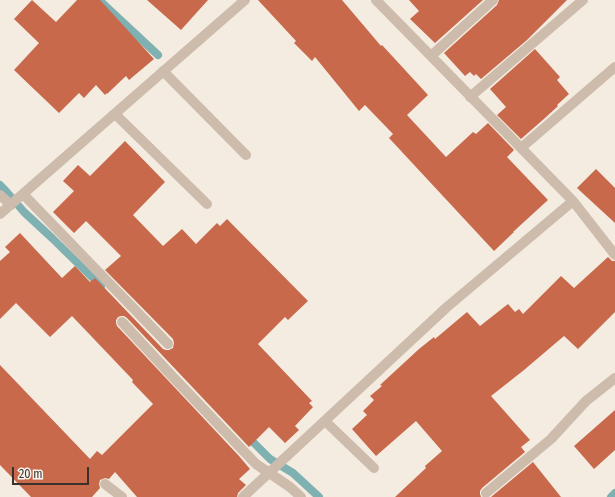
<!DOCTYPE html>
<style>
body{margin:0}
#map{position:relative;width:615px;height:497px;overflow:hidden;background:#f4ebe1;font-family:"Fira Sans Condensed",sans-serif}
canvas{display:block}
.scale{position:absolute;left:12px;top:467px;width:77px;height:18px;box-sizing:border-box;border:2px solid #3b302b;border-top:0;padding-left:5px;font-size:12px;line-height:14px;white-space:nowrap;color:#3b302b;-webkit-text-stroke:3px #fbf5ee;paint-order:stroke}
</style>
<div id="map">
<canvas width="615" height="497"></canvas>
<div class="scale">20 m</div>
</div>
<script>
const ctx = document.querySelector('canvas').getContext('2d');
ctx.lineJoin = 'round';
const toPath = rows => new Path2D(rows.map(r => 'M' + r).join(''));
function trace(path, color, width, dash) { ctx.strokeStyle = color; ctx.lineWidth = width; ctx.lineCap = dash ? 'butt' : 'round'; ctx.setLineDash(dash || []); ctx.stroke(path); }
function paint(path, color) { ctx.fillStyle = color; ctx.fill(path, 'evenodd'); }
trace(toPath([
 [99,0,158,55],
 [0,185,5,190,24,212,52,238,101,286],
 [246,435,270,459,293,473,319,497],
 [611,497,615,493]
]), '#7fb0b2', 8);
paint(toPath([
 [32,0,56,22,77,0,100,0,154,59,129,80,126,76,107,94,107,93,105,95,96,85,84,98,79,93,59,113,14,70,39,43,14,19],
 [147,0,208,0,181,30],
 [258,0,342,0,381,46,382,45,428,95,407,115,446,157,473,132,476,134,488,123,514,150,507,157,548,200,513,232,514,232,494,251,389,138,393,134,365,105,359,111,315,57,312,61,294,43,296,41],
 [409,0,483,0,435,43,410,19,419,11],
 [499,0,567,0,527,40,481,79,476,74,474,76,470,72,465,76,444,53,497,5],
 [535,49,560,77,557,80,569,94,557,105,558,106,545,118,521,139,497,115,506,107,490,89],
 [125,141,165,182,133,215,163,246,182,229,196,244,217,223,220,226,227,219,308,301,288,320,285,317,258,344,312,401,309,403,313,407,295,426,299,430,285,443,269,427,249,447,127,318,124,316,121,316,118,317,116,320,116,323,117,326,239,456,250,469,239,479,246,485,238,493,237,497,137,497,115,472,109,479,105,478,100,480,99,484,100,488,92,497,31,497,0,465,0,365,90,459,97,451,102,455,153,404,132,382,133,380,72,316,50,337,16,303,0,319,0,261,10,252,5,247,20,233,62,278,75,266,90,282,95,278,163,349,166,350,169,350,173,348,174,343,173,339,105,270,121,256,86,221,74,233,53,212,74,191,63,181,78,165,90,176],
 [596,169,615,188,615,223,577,188],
 [608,257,612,261,615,261,615,312,578,349,564,336,524,370,491,396,530,440,521,447,525,452,482,488,480,491,480,494,481,497,395,497,426,468,425,466,442,451,416,421,376,456,352,429,367,415,363,411,374,400,370,396,382,386,380,385,419,349,434,337,435,339,467,312,480,326,508,304,515,312,519,309,523,314,561,276,574,288],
 [615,410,615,450,594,469,574,446],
 [533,462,561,497,491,497]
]), '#c8694b');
trace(toPath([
 [431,56,493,0],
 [163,71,246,155],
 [470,97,583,0],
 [115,114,207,204],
 [521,148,615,67],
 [23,194,168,344],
 [0,195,11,205],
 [573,201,615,255],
 [0,214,245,0],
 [122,322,172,376,256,464,290,487,301,497],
 [325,421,374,468],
 [105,484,122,497],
 [486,493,551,439,586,401,615,378],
 [243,497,447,307,573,201,376,0]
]), '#cdbbac', 10);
</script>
